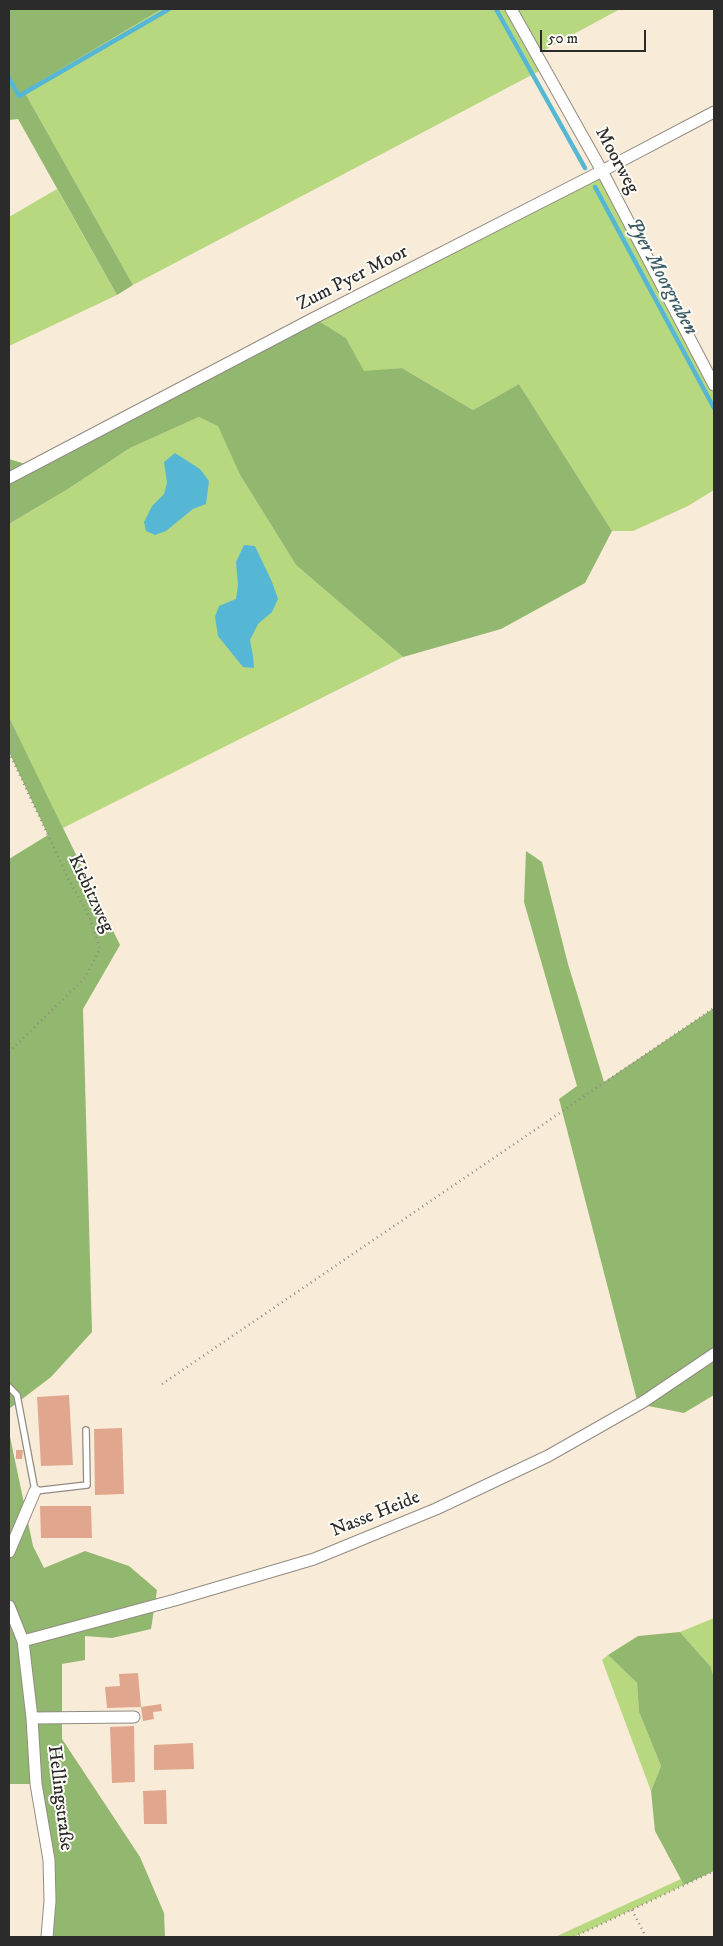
<!DOCTYPE html>
<meta charset="utf-8">
<style>
body{margin:0}
#map{position:relative;width:723px;height:1946px;overflow:hidden;background:#f8ebd8;font-family:"IM FELL DW Pica",serif}
canvas{display:block}
.frame{position:absolute;inset:0;border:10px solid #2b2b2b;pointer-events:none}
.scale{position:absolute;left:540px;top:30px;width:106px;height:22px;box-sizing:border-box;border:2px solid #2b2b2b;border-top:0;padding-left:6px;font-size:15px;line-height:18px;white-space:nowrap;color:#2b2b2b;-webkit-text-stroke:4px #fdfcf7;paint-order:stroke}
</style>
<div id="map">
<canvas width="723" height="1946"></canvas>
<div class="frame"></div>
<div class="scale">50 m</div>
</div>
<script>
const ctx = document.querySelector('canvas').getContext('2d');
ctx.lineJoin = 'round';
function paint(path, color) { ctx.fillStyle = color; ctx.fill(path, 'evenodd'); }
const toPath = rows => new Path2D(rows.map(r => 'M' + r).join(''));
function trace(path, color, width, dash) { ctx.strokeStyle = color; ctx.lineWidth = width; ctx.lineCap = dash ? 'butt' : 'round'; ctx.setLineDash(dash || []); ctx.stroke(path); }
function drawText(font, color, halo, rows, align = 'center') {
  ctx.font = font + ' "IM FELL DW Pica",serif'; ctx.lineWidth = 4; ctx.setLineDash([]); ctx.textBaseline = 'middle'; ctx.strokeStyle = halo; ctx.fillStyle = color; for (const [text, x, y, turn = 0] of rows) {
    ctx.save(); ctx.translate(x, y); ctx.rotate((+turn || 0) * Math.PI / 180); ctx.textAlign = isNaN(turn) ? turn : align; if (halo) ctx.strokeText(text, 0, 0); ctx.fillText(text, 0, 0); ctx.restore();
  }
}
paint(toPath([
 [162,9,620,9,537,54,545,68,133,285,24,91],
 [602,171,714,385,714,490,688,506,633,531,612,531,519,384,473,410,402,368,364,372,346,338,314,318],
 [57,189,117,295,9,346,9,217],
 [199,417,219,426,240,475,296,565,403,657,63,828,9,717,9,524,68,489,130,448],
 [714,1618,714,1679,711,1667,680,1632],
 [608,1655,637,1683,639,1712,661,1766,651,1791,602,1660],
 [681,1879,684,1885,574,1937,555,1937]
]), '#b7d87f');
paint(toPath([
 [9,9,162,9,24,91,133,285,117,295,18,119,9,120],
 [314,318,346,338,364,371,402,368,473,410,519,384,612,531,585,583,501,629,403,657,296,565,240,475,218,426,199,417,130,448,68,489,9,524,9,459,32,466],
 [9,717,120,945,83,1009,92,1332,51,1377,9,1409,9,859,48,835,9,752],
 [526,851,542,862,568,964,604,1082,714,1008,714,1395,684,1413,638,1404,559,1099,577,1086,524,902],
 [9,1432,33,1546,44,1568,85,1551,129,1566,157,1590,151,1629,112,1638,85,1636,85,1660,62,1664,62,1739,140,1857,164,1913,165,1937,47,1937,50,1901,36,1784,9,1784],
 [680,1632,711,1667,714,1679,714,1871,684,1885,655,1831,651,1791,661,1766,639,1712,637,1683,608,1655,638,1636]
]), '#91b86e');
paint(toPath([
 [175,453,200,469,209,481,206,504,193,509,166,531,155,535,146,531,144,522,152,506,164,494,167,483,164,462],
 [244,545,255,546,272,582,278,599,272,612,258,624,250,640,253,656,254,668,243,667,230,651,218,636,215,617,219,606,236,599,238,585,236,562]
]), '#56b7d5');
trace(toPath([
 [496,9,585,168],
 [9,78,19,96,169,9],
 [595,187,714,408]
]), '#56b7d5', 4.5);
paint(toPath([
 [69,1395,73,1465,41,1466,37,1397],
 [122,1428,124,1494,95,1495,94,1429],
 [16,1450,23,1450,22,1459,16,1459],
 [40,1506,91,1506,92,1538,41,1538],
 [138,1673,141,1707,107,1708,105,1687,120,1686,119,1674],
 [161,1704,162,1711,153,1712,154,1719,143,1721,141,1707],
 [134,1726,135,1782,112,1783,110,1727],
 [193,1743,194,1769,154,1770,154,1745],
 [166,1790,167,1824,144,1824,143,1791]
]), '#e1a78e');
const lane = toPath([
 [9,1387,17,1395,35,1491,87,1485,86,1430]
]);
const street = toPath([
 [511,9,602,171,714,385],
 [9,478,314,318,602,171,714,112],
 [9,1552,35,1491],
 [9,1606,23,1641,32,1718,36,1784,49,1860,50,1901,47,1937],
 [23,1641,175,1600,314,1559,436,1509,548,1456,643,1402,714,1354],
 [32,1718,134,1717]
]);
trace(lane, '#928b82', 8);
trace(street, '#928b82', 13);
trace(toPath([
 [9,752,69,880,90,918,100,949,84,979,9,1052],
 [162,1384,714,1008],
 [632,1910,646,1937],
 [574,1937,714,1871]
]), '#928b82', 2.5, [1, 4]);
trace(lane, '#fff', 5.5);
trace(street, '#fff', 11);
drawText('19px', '#2b2b2b', '#fdfcf7', [
 ["Moorweg",616,161,62],
 ["Zum Pyer Moor",353,279,-27],
 ["Kiebitzweg",90,894,65],
 ["Nasse Heide",376,1515,-22],
 ["Hellingstraße",59,1798,83]
]);
drawText('italic 20px', '#3a5c66', '#fdfcf7', [
 ["Pyer Moorgraben",661,277,62]
]);
</script>
